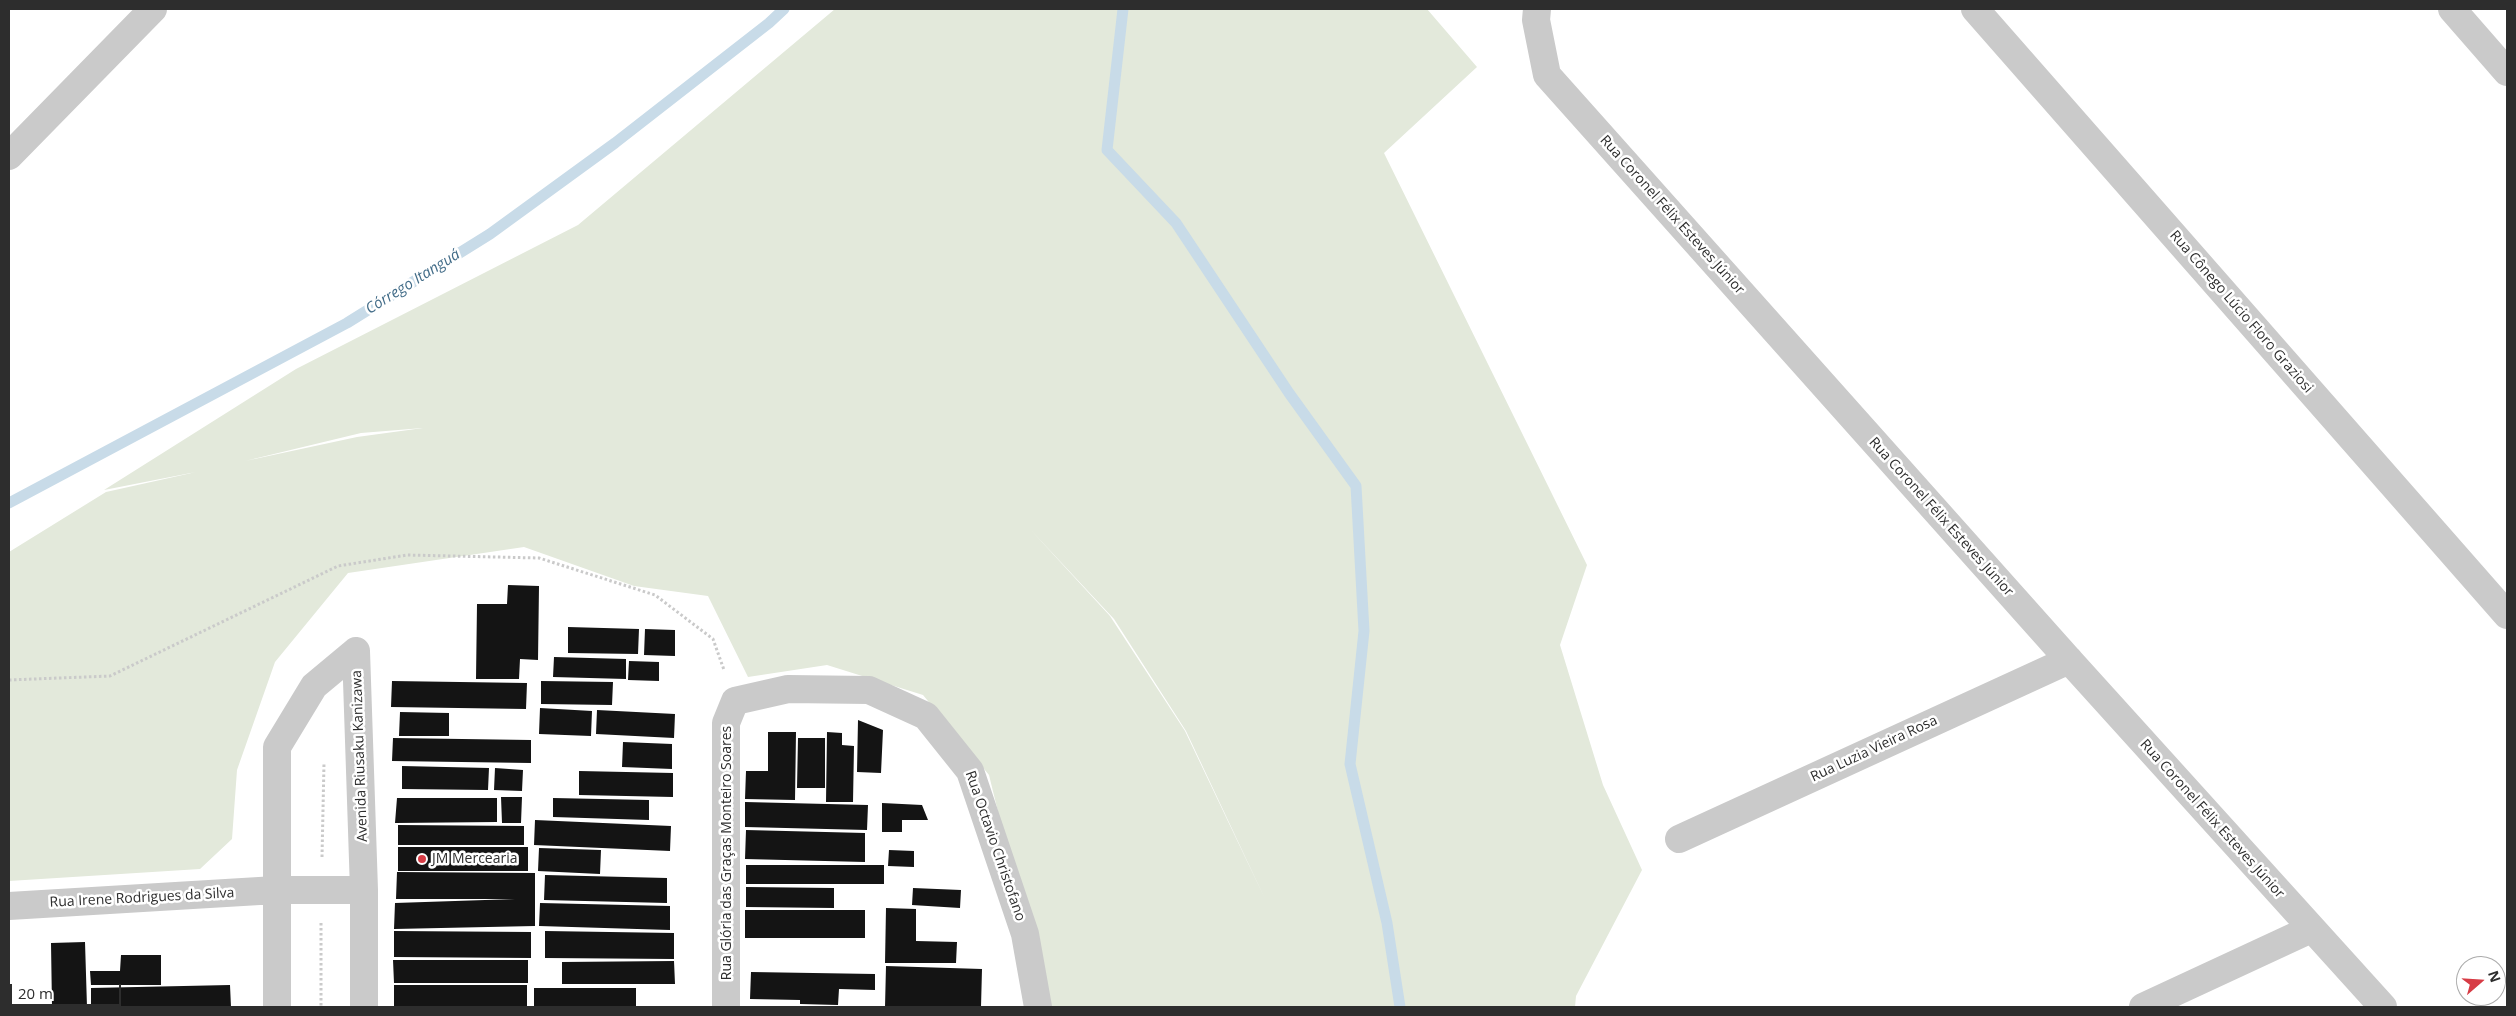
<!DOCTYPE html>
<meta charset="utf-8">
<style>
body{margin:0}
#map{position:relative;width:2516px;height:1016px;overflow:hidden;background:#fff;font-family:"Open Sans",sans-serif}
canvas{display:block}
.frame{position:absolute;inset:0;border:10px solid #2d2d2d;pointer-events:none}
.north{position:absolute;left:2456px;top:956px;width:50px;height:50px;box-sizing:border-box;background:#fff;border:1px solid #ababab;border-radius:50%;rotate:71deg;font-size:14px;font-weight:700;line-height:20px;text-align:center;color:#2d2d2d}
.north::after{content:'';display:block;margin:auto;width:18px;height:22px;background:#d73c45;clip-path:polygon(50% 0,100% 100%,50% 72%,0 100%)}
.scale{position:absolute;left:10px;top:984px;width:111px;height:22px;box-sizing:border-box;border:2px solid #2d2d2d;border-top:0;padding-left:6px;font-size:15px;line-height:18px;white-space:nowrap;color:#2d2d2d;-webkit-text-stroke:4px #fff;paint-order:stroke}
</style>
<div id="map">
<canvas width="2516" height="1016"></canvas>
<div class="frame"></div>
<div class="north">N</div>
<div class="scale">20 m</div>
</div>
<script>
const ctx = document.querySelector('canvas').getContext('2d');
ctx.lineJoin = 'round';
function paint(path, color) { ctx.fillStyle = color; ctx.fill(path, 'evenodd'); }
const toPath = rows => new Path2D(rows.map(r => 'M' + r).join(''));
function trace(path, color, width, dash) { ctx.strokeStyle = color; ctx.lineWidth = width; ctx.lineCap = dash ? 'butt' : 'round'; ctx.setLineDash(dash || []); ctx.stroke(path); }
function drawText(font, color, halo, rows, align = 'center') {
  ctx.font = font + ' "Open Sans",sans-serif'; ctx.lineWidth = 5; ctx.setLineDash([]); ctx.textBaseline = 'middle'; ctx.strokeStyle = halo; ctx.fillStyle = color; for (const [text, x, y, turn = 0] of rows) {
    ctx.save(); ctx.translate(x, y); ctx.rotate((+turn || 0) * Math.PI / 180); ctx.textAlign = isNaN(turn) ? turn : align; if (halo) ctx.strokeText(text, 0, 0); ctx.fillText(text, 0, 0); ctx.restore();
  }
}
paint(toPath([
 [835,9,1427,9,1477,67,1384,153,1587,565,1560,645,1603,785,1642,870,1576,996,1575,1007,1046,1007,989,775,923,695,827,665,748,677,708,596,634,586,524,547,348,573,275,662,237,770,232,839,200,869,9,881,9,552,106,492,196,472,104,490,296,369,578,225],
 [423,428,357,437,245,461,361,433],
 [1029,528,1114,619,1186,731,1266,901,1185,731,1110,616]
]), '#e3e9db');
trace(toPath([
 [1123,9,1107,150,1176,223,1289,393,1356,486,1364,631,1350,764,1387,923,1400,1007],
 [9,503,347,323,490,234,615,143,769,23,784,9]
]), '#c8dbe8', 11);
paint(toPath([
 [508,585,539,586,538,660,520,659,519,679,476,679,477,604,507,604],
 [568,627,639,629,638,654,568,653],
 [645,629,675,630,675,656,644,655],
 [554,657,626,659,626,679,553,677],
 [629,661,659,662,659,681,628,680],
 [392,681,527,683,526,709,391,707],
 [541,681,613,682,612,705,541,704],
 [540,708,592,711,591,736,539,734],
 [597,710,675,714,674,738,596,734],
 [400,712,449,713,449,736,399,736],
 [858,720,883,730,881,773,857,772],
 [768,732,796,732,795,800,745,799,746,771,768,771],
 [827,732,842,733,842,745,854,746,853,802,826,802],
 [393,738,531,740,531,763,392,761],
 [798,738,825,738,825,788,797,788],
 [623,742,672,744,672,769,622,767],
 [402,766,489,768,488,790,402,789],
 [495,768,523,770,522,791,494,790],
 [579,771,673,773,673,797,579,795],
 [501,797,522,797,521,823,502,823],
 [397,798,497,798,497,822,395,823],
 [553,798,649,800,649,820,553,817],
 [745,802,868,805,867,830,745,827],
 [882,803,922,805,928,820,902,820,902,832,882,832],
 [535,820,671,826,670,851,534,845],
 [398,825,524,826,524,845,398,845],
 [746,830,865,833,865,862,745,859],
 [398,847,528,847,528,871,398,871],
 [539,848,601,850,600,874,538,871],
 [889,850,914,851,914,867,888,866],
 [746,865,884,865,884,884,746,884],
 [397,872,535,873,535,926,394,929,395,903,515,899,396,899],
 [545,875,667,878,667,903,544,900],
 [746,887,834,888,834,908,746,907],
 [913,888,961,890,960,908,912,905],
 [540,903,670,906,670,930,539,926],
 [886,908,916,909,916,941,957,942,956,963,885,963],
 [745,910,865,910,865,938,745,938],
 [394,931,531,932,531,958,394,957],
 [545,931,674,933,674,959,545,958],
 [85,942,87,1007,52,1007,51,943],
 [121,955,161,955,161,985,91,985,90,971,120,971],
 [393,960,528,960,528,983,394,983],
 [674,961,675,984,562,984,562,962],
 [886,966,982,969,981,1007,885,1007],
 [751,972,875,974,875,990,839,989,838,1005,800,1004,800,1000,750,999],
 [230,985,231,1007,91,1007,91,988],
 [394,985,527,985,527,1007,394,1007],
 [534,988,636,988,636,1007,534,1007]
]), '#141414');
trace(toPath([
 [9,680,110,676,338,566,407,555,539,558,655,595,713,639,724,670],
 [322,857,324,763],
 [321,923,321,1007]
]), '#cacaca', 3, [2.5, 2.5]);
trace(toPath([
 [1537,9,1536,20,1547,75,2069,660,2383,1007],
 [1975,9,2507,615],
 [2452,9,2507,72],
 [9,156,153,9],
 [356,651,364,890,364,1007],
 [1679,839,2069,660],
 [9,906,276,890,364,890],
 [277,1007,277,747,314,686,356,651],
 [726,1007,726,723,735,701,788,689,869,690,926,716,970,771,1025,934,1038,1007],
 [2143,1007,2311,929]
]), '#cacaca', 28);
for (const [x, y, r, color] of [
 [422,859,5,"#d73c45"]
]) { const dot = new Path2D(); dot.arc(x, y, r, 0, 2 * Math.PI); ctx.fillStyle = color; ctx.fill(dot); trace(dot, '#fff', 2); }
drawText('14px', '#2d2d2d', '#fff', [
 ["Rua Coronel Félix Esteves Júnior",1672,215,48],
 ["Rua Cônego Lúcio Floro Graziosi",2241,312,49],
 ["Rua Coronel Félix Esteves Júnior",1941,517,48],
 ["Rua Luzia Vieira Rosa",1874,749,-25],
 ["Avenida Riusaku Kanizawa",360,756,-92],
 ["Rua Coronel Félix Esteves Júnior",2212,819,48],
 ["Rua Octavio Christofano",995,846,71],
 ["Rua Glória das Graças Monteiro Soares",727,853,-90],
 ["Rua Irene Rodrigues da Silva",142,898,-3]
]);
drawText('14px', '#2d2d2d', '#fff', [
 ["JM Mercearia",432,859]
], 'left');
drawText('italic 15px', '#426c88', '#fff', [
 ["Córrego Itanguá",413,282,-32]
]);
</script>
